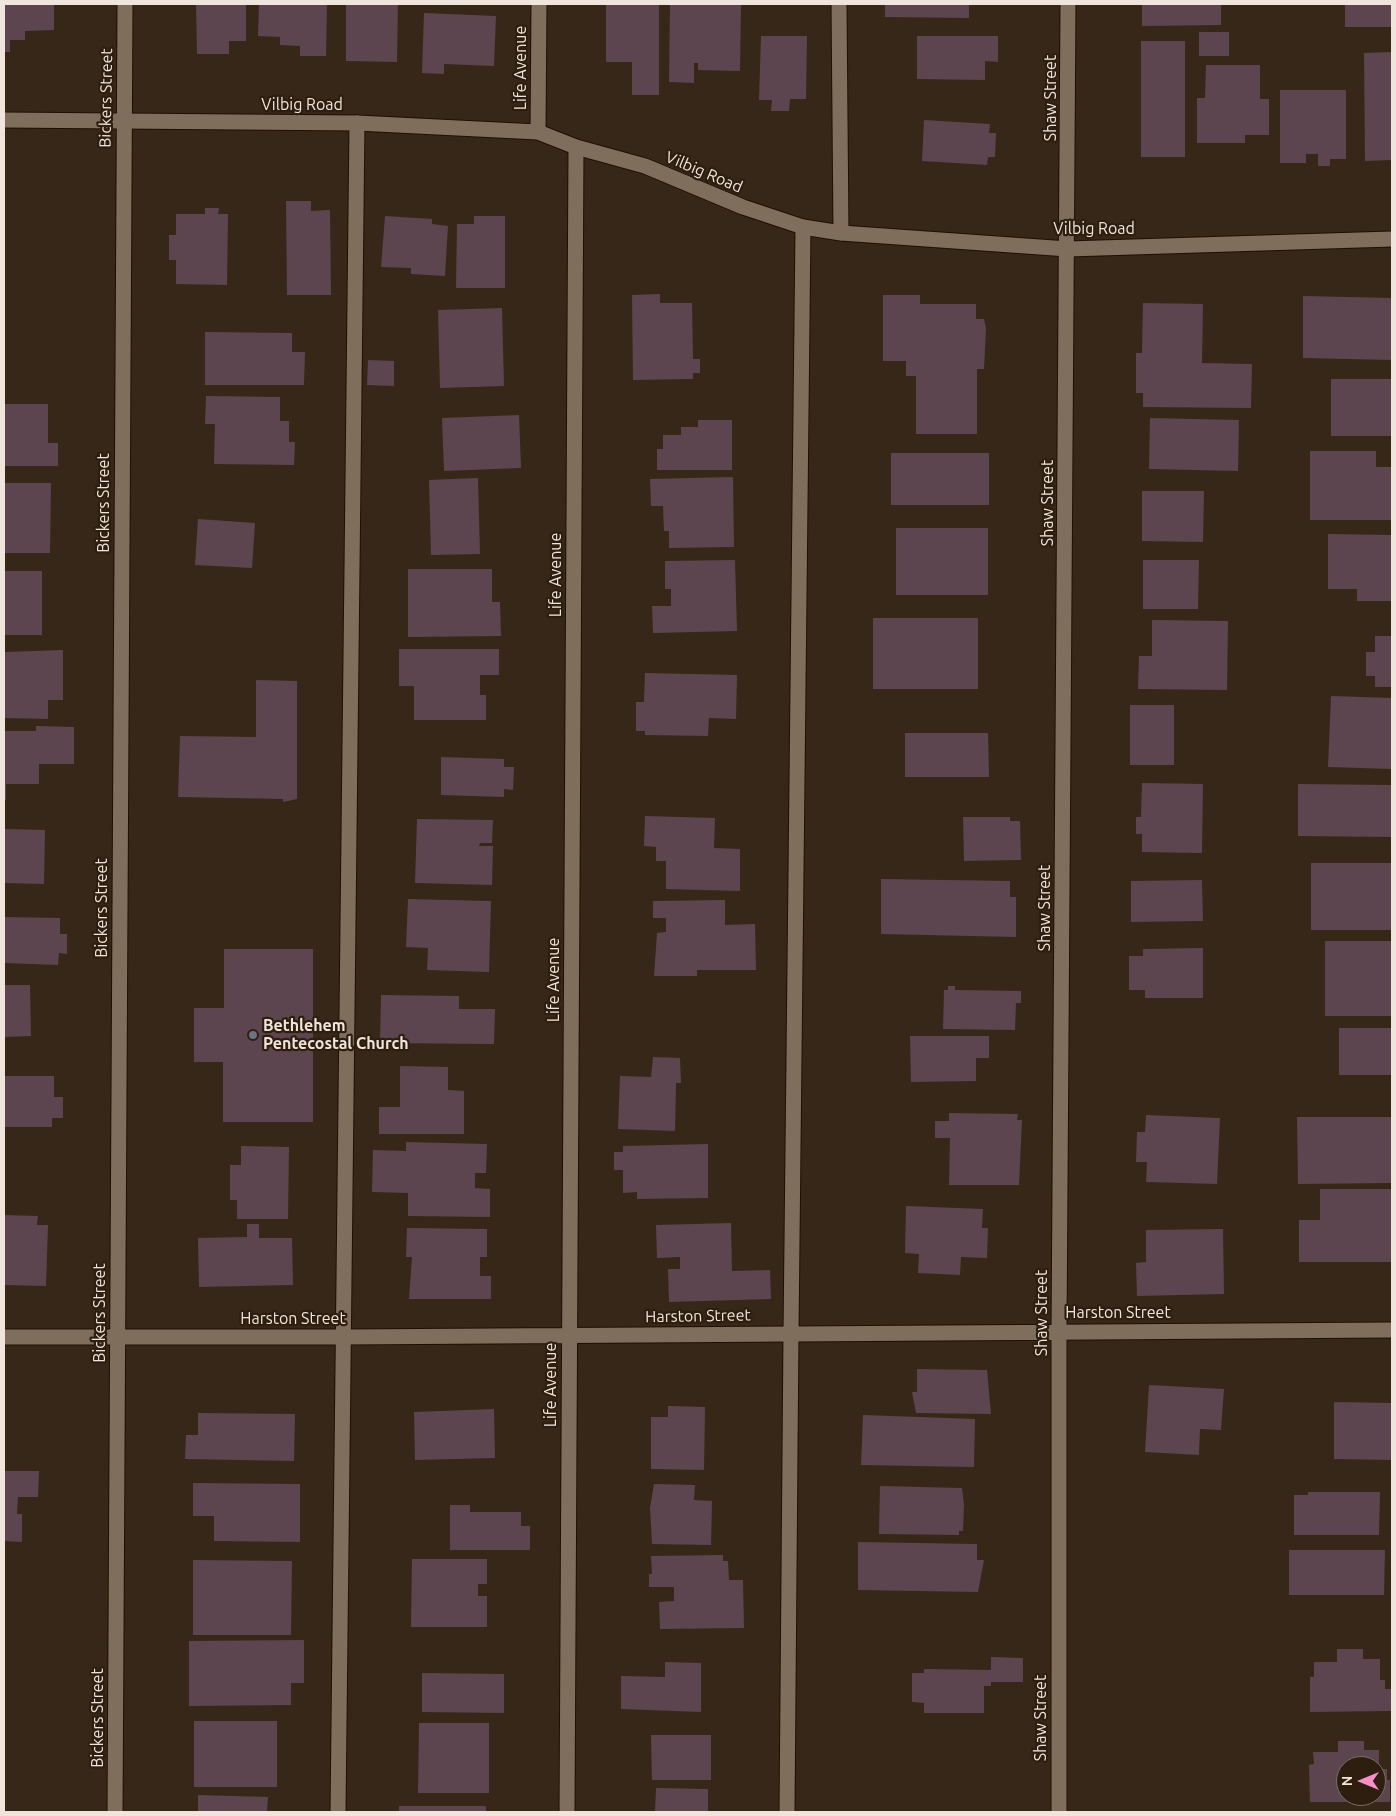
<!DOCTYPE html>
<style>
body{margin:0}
#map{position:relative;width:1396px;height:1816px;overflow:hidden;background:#372719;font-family:Ubuntu,sans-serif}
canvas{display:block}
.frame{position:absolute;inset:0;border:5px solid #efe5dc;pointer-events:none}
.north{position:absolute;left:1336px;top:1756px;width:50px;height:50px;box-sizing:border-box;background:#2d1e0f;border:1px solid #7b6e61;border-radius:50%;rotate:270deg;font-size:14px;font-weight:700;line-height:20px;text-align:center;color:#efe5dc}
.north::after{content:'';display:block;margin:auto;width:18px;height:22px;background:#f98fc8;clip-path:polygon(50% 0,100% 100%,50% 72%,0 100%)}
</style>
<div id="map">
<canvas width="1396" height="1816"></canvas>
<div class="frame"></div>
<div class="north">N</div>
</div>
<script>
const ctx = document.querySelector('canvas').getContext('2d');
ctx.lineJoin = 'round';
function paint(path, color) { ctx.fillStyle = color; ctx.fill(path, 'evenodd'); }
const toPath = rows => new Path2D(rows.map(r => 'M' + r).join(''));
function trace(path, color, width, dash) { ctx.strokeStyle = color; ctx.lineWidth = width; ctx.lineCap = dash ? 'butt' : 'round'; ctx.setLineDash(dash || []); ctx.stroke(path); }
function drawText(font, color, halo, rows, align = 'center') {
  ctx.font = font + ' Ubuntu,sans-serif'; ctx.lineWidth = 4.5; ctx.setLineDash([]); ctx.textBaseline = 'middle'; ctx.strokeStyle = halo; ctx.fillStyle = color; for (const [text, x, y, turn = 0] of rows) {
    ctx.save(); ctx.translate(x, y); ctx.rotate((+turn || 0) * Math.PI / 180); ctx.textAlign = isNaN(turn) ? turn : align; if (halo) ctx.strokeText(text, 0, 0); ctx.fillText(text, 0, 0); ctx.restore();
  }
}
paint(toPath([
 [4,4,54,4,54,30,25,31,25,40,10,40,10,52,4,52],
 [196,4,246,4,246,41,229,41,229,54,197,54],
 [259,4,327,4,326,56,300,56,300,46,280,45,280,37,258,36],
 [346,4,398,4,397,62,346,61],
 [606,4,659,4,659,95,632,95,632,62,606,62],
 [670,4,741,4,740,71,698,70,698,63,694,63,694,83,669,82],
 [885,4,969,4,969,18,885,17],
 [1142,4,1221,4,1221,25,1142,26],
 [1345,4,1392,4,1392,27,1345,27],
 [424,13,496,16,494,66,444,64,444,74,422,73],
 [1199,32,1229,32,1229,56,1199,56],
 [761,36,807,36,806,99,790,99,789,111,771,111,772,100,759,100],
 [917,36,998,36,998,62,985,61,985,80,917,79],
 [1141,41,1185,41,1185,157,1141,157],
 [1392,52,1392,160,1365,161,1364,53],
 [1206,65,1260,65,1260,99,1269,99,1269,135,1245,135,1245,143,1197,143,1197,98,1205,98],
 [1280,90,1346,90,1346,159,1330,159,1330,166,1318,166,1318,154,1306,154,1306,163,1280,163],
 [924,120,990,124,989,133,996,133,995,157,988,157,987,165,922,161],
 [286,201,311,201,311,211,330,210,331,295,287,295],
 [205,208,219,208,218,214,228,214,227,285,176,284,176,260,169,260,169,235,176,235,176,214,205,214],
 [385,216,432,219,432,224,448,226,445,276,411,274,411,268,381,267],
 [474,216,505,216,505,288,456,288,457,224,474,224],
 [660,294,660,303,692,303,693,359,700,359,700,373,693,373,693,379,633,380,632,295],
 [883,295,920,295,920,304,976,304,976,319,984,319,986,328,984,369,977,369,977,434,916,434,916,376,906,376,906,361,883,361],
 [1303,296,1392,298,1392,360,1303,358],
 [1143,303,1203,304,1202,363,1252,364,1251,408,1143,407,1143,393,1136,393,1136,353,1142,353],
 [502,308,504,386,440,388,438,310],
 [205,332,292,333,292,352,305,352,304,385,205,385],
 [368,360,394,361,394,386,367,385],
 [1331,379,1392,379,1392,436,1331,436],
 [206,396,280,397,280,421,289,421,289,442,295,442,294,465,214,464,215,424,205,424],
 [4,404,48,404,48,443,58,443,58,466,4,466],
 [519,415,521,468,444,471,442,418],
 [1150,418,1239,420,1238,471,1149,469],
 [698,420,732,420,732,470,657,470,657,449,663,449,663,435,681,435,681,427,698,427],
 [1310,451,1376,451,1376,467,1392,467,1392,520,1310,520],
 [891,453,989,453,989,505,891,505],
 [733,477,734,547,669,548,669,531,664,531,663,506,651,506,650,479],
 [478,478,480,554,431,555,429,480],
 [4,483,51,483,50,553,4,553],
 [1142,491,1204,491,1203,542,1142,541],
 [198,519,255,523,252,568,195,565],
 [896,528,988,528,988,595,896,595],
 [1328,534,1392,535,1392,601,1357,601,1357,589,1328,589],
 [735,560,737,631,653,633,652,606,671,606,671,589,665,589,665,561],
 [1143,560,1199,560,1198,609,1143,609],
 [408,569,492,569,492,602,500,602,501,636,408,637],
 [4,571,42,571,42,635,4,635],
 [873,618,978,618,978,689,873,689],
 [1152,620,1228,621,1227,690,1138,689,1139,656,1152,656],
 [1375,636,1392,636,1392,687,1375,687,1375,676,1366,676,1366,652,1375,652],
 [399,649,499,649,499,675,480,675,480,695,486,695,486,720,414,720,414,686,399,686],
 [63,650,63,700,48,700,48,719,4,718,4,652],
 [645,673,737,675,736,719,709,718,708,736,645,735,645,731,636,731,636,702,644,702],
 [256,680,297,681,297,799,283,802,283,799,178,797,180,736,256,737],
 [1331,696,1392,698,1392,769,1328,767],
 [1130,705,1174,705,1174,765,1130,765],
 [36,726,74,727,74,764,39,764,39,784,6,784,6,800,4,800,4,731,36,731],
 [905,733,988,733,989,777,905,777],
 [441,757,504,759,504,767,514,767,513,790,504,789,504,797,441,795],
 [1142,783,1203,784,1202,853,1142,852,1142,834,1136,834,1136,817,1141,817],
 [1298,784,1392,785,1392,837,1298,836],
 [645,816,715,818,714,848,740,849,740,891,666,889,666,861,656,861,656,847,644,846],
 [963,817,1010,817,1010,821,1020,821,1021,860,964,861],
 [417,819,493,820,492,843,480,843,479,846,493,846,492,885,415,883],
 [4,829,45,830,44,884,4,883],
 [1311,863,1392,863,1392,930,1311,930],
 [881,879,1010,881,1010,897,1016,897,1016,937,881,934],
 [1202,880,1203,921,1131,922,1131,881],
 [408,899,491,901,489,972,427,970,428,948,406,947],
 [725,900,725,925,755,924,756,970,697,970,697,976,654,976,657,933,666,932,666,918,653,918,653,901],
 [4,917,60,918,60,934,67,934,67,954,59,953,58,965,4,963],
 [1325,941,1392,941,1391,1016,1325,1016],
 [1203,948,1203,998,1145,998,1145,990,1129,990,1129,956,1143,956,1143,949],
 [224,949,313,949,313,1122,223,1122,223,1062,194,1062,194,1008,224,1008],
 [4,985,30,985,31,1036,4,1037],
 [948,986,955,986,955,990,1021,991,1021,1003,1016,1003,1015,1030,943,1029,944,990,948,990],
 [381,995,459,996,459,1009,495,1009,494,1044,380,1043],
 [1339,1028,1392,1028,1392,1075,1339,1075],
 [910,1036,989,1036,989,1058,976,1058,976,1081,911,1082],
 [653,1057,680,1058,681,1083,676,1083,675,1131,618,1129,620,1076,651,1077],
 [400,1066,448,1067,448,1090,464,1091,464,1134,379,1134,379,1107,400,1107],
 [4,1076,54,1076,54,1097,63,1097,63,1118,52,1118,52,1127,4,1127],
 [949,1113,1018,1114,1017,1120,1022,1120,1019,1185,949,1185,950,1138,935,1138,935,1121,949,1121],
 [1146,1115,1220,1118,1217,1184,1146,1182,1147,1162,1136,1162,1137,1132,1145,1132],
 [1297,1117,1392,1117,1392,1183,1298,1184],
 [406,1142,487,1144,486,1173,475,1173,475,1188,490,1189,490,1217,408,1216,408,1193,372,1192,373,1150,406,1151],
 [708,1144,708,1198,637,1199,637,1192,623,1193,623,1170,614,1170,614,1152,623,1152,623,1146],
 [241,1146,289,1147,288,1219,237,1219,237,1200,230,1200,230,1165,241,1165],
 [1320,1189,1392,1189,1392,1262,1299,1262,1299,1220,1320,1220],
 [906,1206,983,1209,982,1228,988,1228,987,1258,961,1257,960,1275,918,1273,919,1254,905,1253],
 [4,1215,38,1216,37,1225,48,1225,46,1286,4,1285],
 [731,1223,732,1271,770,1270,771,1299,669,1302,668,1269,680,1269,680,1257,657,1258,656,1225],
 [247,1224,259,1224,259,1238,292,1238,293,1285,199,1287,198,1238,247,1237],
 [407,1228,487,1229,487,1257,480,1257,480,1276,491,1276,491,1299,409,1299,412,1257,406,1257],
 [1223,1229,1224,1294,1137,1296,1136,1263,1146,1262,1146,1230],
 [917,1369,987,1370,991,1414,916,1413,912,1392,917,1392],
 [1149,1385,1224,1389,1221,1430,1200,1429,1199,1455,1145,1452],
 [1334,1402,1392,1403,1392,1460,1334,1459],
 [668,1406,705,1407,704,1470,651,1469,651,1417,668,1417],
 [494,1409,495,1458,415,1460,414,1412],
 [198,1413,295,1414,294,1461,185,1459,186,1435,198,1435],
 [863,1415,975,1419,974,1467,861,1465],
 [4,1471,39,1471,38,1497,18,1497,17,1514,22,1514,22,1542,4,1541],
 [193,1483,300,1484,300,1542,214,1541,214,1516,193,1516],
 [654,1484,695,1485,694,1500,712,1501,711,1545,652,1544,650,1508],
 [880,1486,962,1488,964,1505,963,1531,959,1531,959,1535,879,1534],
 [1308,1492,1380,1492,1379,1535,1294,1535,1294,1495,1308,1495],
 [450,1505,470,1505,470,1512,521,1512,521,1526,530,1526,530,1550,450,1550],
 [858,1542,977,1544,977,1560,984,1560,978,1592,858,1590],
 [1289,1550,1385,1550,1384,1595,1289,1595],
 [723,1555,723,1561,728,1561,729,1580,743,1580,744,1628,660,1629,659,1602,674,1601,674,1587,649,1587,649,1574,652,1574,651,1556],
 [412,1559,487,1559,487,1584,478,1584,478,1596,487,1596,487,1627,411,1627],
 [193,1560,292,1561,291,1635,193,1635],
 [304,1640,304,1683,291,1683,291,1705,189,1706,189,1641],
 [1337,1649,1363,1649,1363,1659,1380,1659,1380,1680,1385,1680,1385,1689,1391,1689,1391,1711,1310,1712,1310,1677,1314,1677,1314,1662,1337,1662],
 [991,1657,1023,1658,1023,1682,991,1682,991,1686,984,1686,984,1713,924,1713,924,1703,912,1702,912,1673,924,1673,924,1669,991,1670],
 [665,1662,701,1663,701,1712,621,1709,621,1676,665,1677],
 [422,1673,504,1674,504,1713,422,1712],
 [194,1721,277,1721,277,1787,194,1787],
 [419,1723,489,1723,489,1793,418,1793],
 [651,1735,711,1735,711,1780,652,1780],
 [1338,1741,1364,1741,1364,1750,1379,1750,1379,1769,1387,1769,1387,1780,1390,1780,1390,1802,1310,1802,1309,1765,1314,1764,1313,1752,1338,1752],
 [1346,1766,1376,1766,1376,1796,1346,1796],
 [656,1788,708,1789,708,1812,655,1812],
 [198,1795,268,1797,267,1812,198,1812],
 [399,1806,486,1806,486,1812,399,1812]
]), '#5c454e');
const lane = toPath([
 [839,4,841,233],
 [338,1812,357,123],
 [787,1812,791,1333,803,227]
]);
const street = toPath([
 [538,132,539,4],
 [4,1337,344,1337,1392,1330],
 [115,1812,125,4],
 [567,1812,576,147],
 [1059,1812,1059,1331,1068,4]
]);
const secondary = toPath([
 [4,120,357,123,538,132,576,147,645,166,743,207,803,227,841,233,1068,249,1392,239]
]);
trace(lane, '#1e1003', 17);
trace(street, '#1e1003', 17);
trace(secondary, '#1e1003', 17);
trace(lane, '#806e5d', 15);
trace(street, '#806e5d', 15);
trace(secondary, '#806e5d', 15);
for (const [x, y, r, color] of [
 [253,1035,5,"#6b7280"]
]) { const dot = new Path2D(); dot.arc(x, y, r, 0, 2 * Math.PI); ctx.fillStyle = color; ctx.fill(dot); trace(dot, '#2d1e0f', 2); }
drawText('16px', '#efe5dc', '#2d1e0f', [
 ["Life Avenue",521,68,-90],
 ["Bickers Street",106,98,-89],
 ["Shaw Street",1051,98,-90],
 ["Vilbig Road",302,105],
 ["Vilbig Road",704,172,23],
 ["Vilbig Road",1094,229],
 ["Bickers Street",104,503,-90],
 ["Shaw Street",1048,503,-90],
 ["Life Avenue",556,575,-90],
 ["Bickers Street",102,908,-90],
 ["Shaw Street",1045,908,-90],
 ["Life Avenue",554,980,-90],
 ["Bickers Street",100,1313,-90],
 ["Shaw Street",1042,1313,-90],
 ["Harston Street",1118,1313],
 ["Harston Street",698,1316,-1],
 ["Harston Street",293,1319],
 ["Life Avenue",551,1385,-90],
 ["Bickers Street",98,1718,-90],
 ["Shaw Street",1041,1718,-90]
]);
drawText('bold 16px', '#efe5dc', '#2d1e0f', [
 ["Bethlehem",263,1026],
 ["Pentecostal Church",263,1044]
], 'left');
</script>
